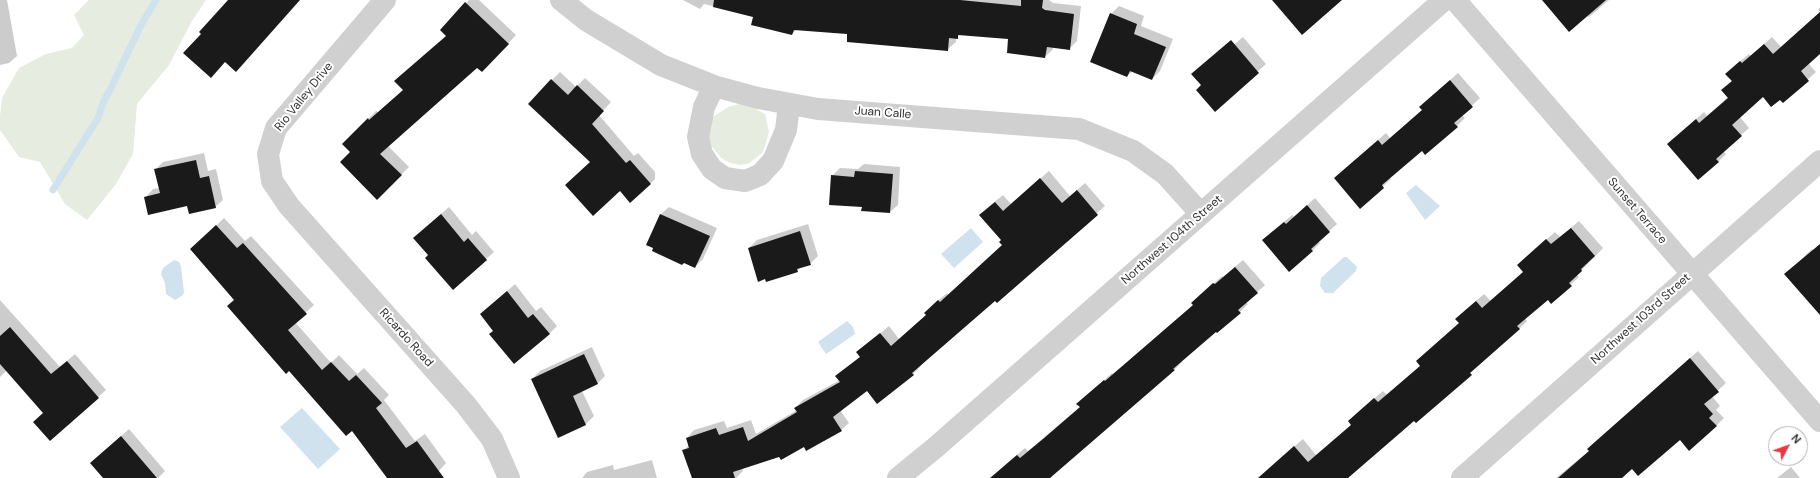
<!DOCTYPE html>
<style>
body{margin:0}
#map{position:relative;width:1820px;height:478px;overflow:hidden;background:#fff;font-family:"DM Sans",sans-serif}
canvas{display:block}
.north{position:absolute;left:1768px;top:426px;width:40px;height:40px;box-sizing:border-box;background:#fff;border:1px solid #adadad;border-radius:50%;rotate:49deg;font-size:11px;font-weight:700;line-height:16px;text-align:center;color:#333}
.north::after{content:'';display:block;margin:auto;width:14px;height:18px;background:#e63946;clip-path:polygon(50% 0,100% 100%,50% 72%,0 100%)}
</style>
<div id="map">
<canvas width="1820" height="478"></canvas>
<div class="north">N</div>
</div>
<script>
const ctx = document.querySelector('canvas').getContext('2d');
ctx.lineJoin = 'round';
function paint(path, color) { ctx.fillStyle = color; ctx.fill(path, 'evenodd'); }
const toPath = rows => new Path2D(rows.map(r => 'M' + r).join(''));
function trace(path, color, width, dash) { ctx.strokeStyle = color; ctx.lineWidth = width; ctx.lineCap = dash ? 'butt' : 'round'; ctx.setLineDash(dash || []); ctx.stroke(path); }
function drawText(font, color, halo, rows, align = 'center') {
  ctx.font = font + ' "DM Sans",sans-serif'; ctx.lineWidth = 4; ctx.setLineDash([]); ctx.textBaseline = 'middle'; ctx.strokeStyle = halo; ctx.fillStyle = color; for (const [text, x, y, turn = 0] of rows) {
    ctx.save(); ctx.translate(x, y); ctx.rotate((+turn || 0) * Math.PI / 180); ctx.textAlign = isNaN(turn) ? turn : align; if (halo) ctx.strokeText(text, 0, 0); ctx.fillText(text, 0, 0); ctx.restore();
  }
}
paint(toPath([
 [89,0,206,0,192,21,169,65,137,104,133,154,116,184,87,220,65,204,40,162,19,157,0,130,0,116,2,98,19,68,46,54,72,48,84,35,74,15],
 [739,104,752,107,765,114,769,132,763,152,748,164,740,165,730,163,721,158,711,145,709,139,710,119,728,107]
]), '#e6ecdf');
paint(toPath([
 [1416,185,1440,206,1425,220,1406,193],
 [971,228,983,242,954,268,941,254],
 [1344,257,1347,257,1357,267,1356,271,1333,293,1325,293,1320,286,1321,278],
 [174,260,179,262,181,266,184,292,183,295,175,300,166,294,165,283,161,274,163,268],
 [847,321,853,327,855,334,826,354,818,342],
 [302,408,340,449,318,469,280,427]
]), '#cfe2ee');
paint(toPath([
 [0,0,7,0,17,56,9,63,0,65],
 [469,0,479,0,516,35,490,63,477,66,388,146,409,167,377,199,351,152,343,144,376,111,378,112,404,90,447,35,441,30],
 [683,0,1049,0,1053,3,1081,6,1077,41,1069,49,1053,47,1053,49,1045,57,1009,38,961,34,956,38,956,42,948,49,848,33,797,29,792,34,754,16,704,4,700,9],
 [1549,0,1609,0,1589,17],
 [1119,6,1144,16,1141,26,1173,39,1160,71,1152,79,1133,71,1127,76,1111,14],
 [1820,8,1820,53,1808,63,1816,72,1783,102,1780,98,1763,96,1740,117,1749,128,1723,151,1726,154,1718,162,1668,144,1704,112,1707,116,1728,97,1734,66,1749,54,1751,56,1772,37,1781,47,1820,12,1818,10],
 [1243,37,1266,64,1215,111,1202,85,1217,59],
 [560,72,576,87,585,78,611,102,599,115,634,156,638,153,655,172,655,179,647,187,591,161,552,80],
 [1458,73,1480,98,1462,115,1465,118,1457,126,1425,153,1422,149,1390,178,1391,179,1360,207,1343,171,1386,133,1390,138,1423,110,1420,107],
 [204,153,208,171,216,169,223,200,215,207,188,205,146,197,153,189,159,188,155,170,163,162],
 [864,164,900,167,898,205,890,212,863,206,832,176,840,168,858,169],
 [1049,171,1070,196,1085,183,1105,206,997,302,995,299,919,365,921,366,913,374,867,389,840,410,849,423,841,430,780,456,742,468,743,471,736,478,693,478,684,450,689,445,687,438,694,430,724,421,727,428,751,420,756,434,797,410,795,408,803,400,840,380,837,376,861,356,858,352,889,326,899,339,927,314,933,305,947,293,948,295,1004,245,988,207,1003,195,1011,204],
 [1315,198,1337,224,1318,241,1320,243,1312,251,1271,233,1292,215,1294,217],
 [449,207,472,235,476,231,494,252,486,259,429,255,423,230],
 [669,207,717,228,703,259,695,267,647,244,661,214],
 [224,218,245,241,251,236,314,305,295,322,331,363,339,355,357,374,364,368,389,395,384,400,415,441,425,434,446,463,439,471,429,478,388,478,352,429,235,300,199,242],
 [1579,221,1603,248,1577,275,1579,277,1551,302,1548,299,1525,319,1527,321,1519,329,1416,422,1414,419,1340,478,1258,478,1303,439,1316,455,1352,424,1357,413,1383,391,1387,395,1421,365,1417,361,1460,323,1464,311,1484,294,1491,301,1524,272,1518,265,1526,257,1555,232,1560,237],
 [808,224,818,256,810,264,801,267,797,271,749,248,757,240],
 [1820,245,1820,305,1786,274,1812,249,1813,250],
 [1243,260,1265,285,1246,302,1248,304,1240,312,1216,330,1181,361,1182,362,1174,370,1049,478,995,478,1006,464,1025,448,1028,451,1080,407,1086,396,1112,373,1113,374,1194,305,1192,303,1222,276,1223,277],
 [515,284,536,311,541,307,557,326,549,334,494,330,481,314],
 [0,300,60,367,75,354,106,390,50,440,44,412,7,370,0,377],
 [592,347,605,376,597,384,582,391,594,416,586,424,558,436,532,379,540,371],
 [1698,351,1726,383,1712,396,1720,406,1716,410,1724,418,1716,426,1680,439,1632,468,1620,478,1556,478,1590,450,1588,449,1596,441],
 [129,429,165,471,158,478,104,478,99,456],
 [652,460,657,478,582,478,587,472,613,465,614,470],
 [1791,467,1800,478,1777,478]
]), '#0003');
trace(toPath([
 [53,190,98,118,103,103,110,90,141,25,156,0]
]), '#cfe2ee', 7);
paint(toPath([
 [228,0,300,0,236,72,225,62,211,78,183,53,201,34,199,32],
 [714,0,960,0,1021,6,1021,0,1043,0,1042,8,1045,10,1074,14,1070,50,1047,47,1045,58,1007,53,1008,39,958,35,958,39,949,38,948,51,847,42,847,34,794,30,792,35,751,25,753,17,713,7],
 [1272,0,1342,0,1302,35],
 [1542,0,1606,0,1569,32],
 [465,2,509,44,482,72,477,68,380,154,402,175,377,200,340,162,350,152,342,144,368,118,369,120,403,90,394,81,446,36,440,30],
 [1820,12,1820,54,1801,71,1809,81,1783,103,1780,100,1771,107,1763,97,1732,125,1742,136,1716,159,1719,162,1698,180,1667,144,1696,119,1699,123,1728,98,1721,90,1732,81,1725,74,1740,61,1742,63,1764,44,1773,54],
 [1110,13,1137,24,1134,34,1166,47,1152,80,1130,71,1127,77,1090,62],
 [1231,40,1259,73,1215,112,1196,90,1201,85,1191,74],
 [551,79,568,95,577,85,604,111,592,124,626,163,630,160,651,184,630,203,620,191,593,216,565,185,590,162,528,104],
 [1450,80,1473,107,1454,123,1458,127,1425,155,1422,151,1382,185,1384,188,1360,209,1334,178,1378,140,1382,145,1422,110,1419,107],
 [196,160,200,178,209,176,216,208,189,214,187,206,148,215,144,197,160,193,154,169],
 [855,171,893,174,890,213,861,211,862,207,829,205,831,175,854,177],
 [1040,178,1062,203,1077,190,1098,215,997,303,995,301,912,373,914,375,877,404,867,391,833,417,842,431,806,451,804,447,781,460,779,457,733,472,735,478,692,478,682,450,689,448,686,438,716,428,719,435,743,427,748,441,797,412,794,408,840,382,835,376,860,357,856,352,880,333,891,346,926,315,924,313,938,300,940,302,1002,245,999,242,1001,240,979,215,995,202,1003,211],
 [1307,205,1330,232,1311,249,1313,251,1289,272,1262,240,1284,222,1286,224],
 [441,214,464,242,468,238,487,260,453,290,425,258,428,255,413,238],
 [660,214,710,236,695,268,684,263,682,265,652,251,653,248,646,245],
 [216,225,237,248,243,243,307,314,288,330,322,370,331,362,349,381,356,375,382,403,376,408,406,448,417,441,444,478,387,478,352,431,346,436,289,371,286,374,227,306,234,300,190,249],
 [1571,228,1595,256,1581,269,1582,271,1569,283,1572,286,1551,304,1548,300,1517,326,1520,329,1470,373,1472,375,1416,423,1414,421,1348,478,1258,478,1294,446,1308,462,1351,425,1348,421,1374,398,1378,402,1420,366,1416,361,1459,323,1455,319,1476,301,1482,308,1523,272,1517,265,1546,239,1551,244],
 [800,231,811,265,797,269,798,272,766,282,765,279,758,282,748,248],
 [1820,244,1820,315,1784,274],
 [1235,267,1258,293,1238,310,1241,313,1217,333,1216,332,1173,369,1175,370,1050,478,990,478,1017,455,1020,458,1043,439,1080,407,1076,404,1104,380,1105,381,1193,305,1191,303,1213,283,1215,284],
 [507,291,528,318,533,314,550,334,514,364,489,334,493,331,480,314],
 [10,327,51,374,67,361,99,398,50,441,33,422,43,413,0,364,0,336],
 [584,354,598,384,573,396,586,425,558,438,531,379],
 [1690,358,1719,392,1704,404,1713,414,1709,418,1717,426,1689,451,1680,440,1638,476,1632,469,1622,478,1558,478,1589,451,1587,449],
 [121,436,157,478,103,478,90,463]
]), '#1a1a1a');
trace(toPath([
 [385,0,276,128,268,154,272,181,289,206,466,405,492,439,509,478],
 [561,0,586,20,661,65,714,86,758,98,818,109,1079,129,1133,151,1165,174,1201,214],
 [1455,0,1820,421],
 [714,86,704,107,698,137,702,154,712,169,725,178,745,181,760,175,773,161,786,130,789,104],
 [898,478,936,447,1444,0],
 [1462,478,1820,161]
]), '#d0d0d0', 22);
drawText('12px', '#333', '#fff', [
 ["Rio Valley Drive",304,97,-51],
 ["Juan Calle",883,113,4],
 ["Sunset Terrace",1637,211,49],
 ["Northwest 104th Street",1172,240,-41],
 ["Northwest 103rd Street",1641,319,-42],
 ["Ricardo Road",406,338,48]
]);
</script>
